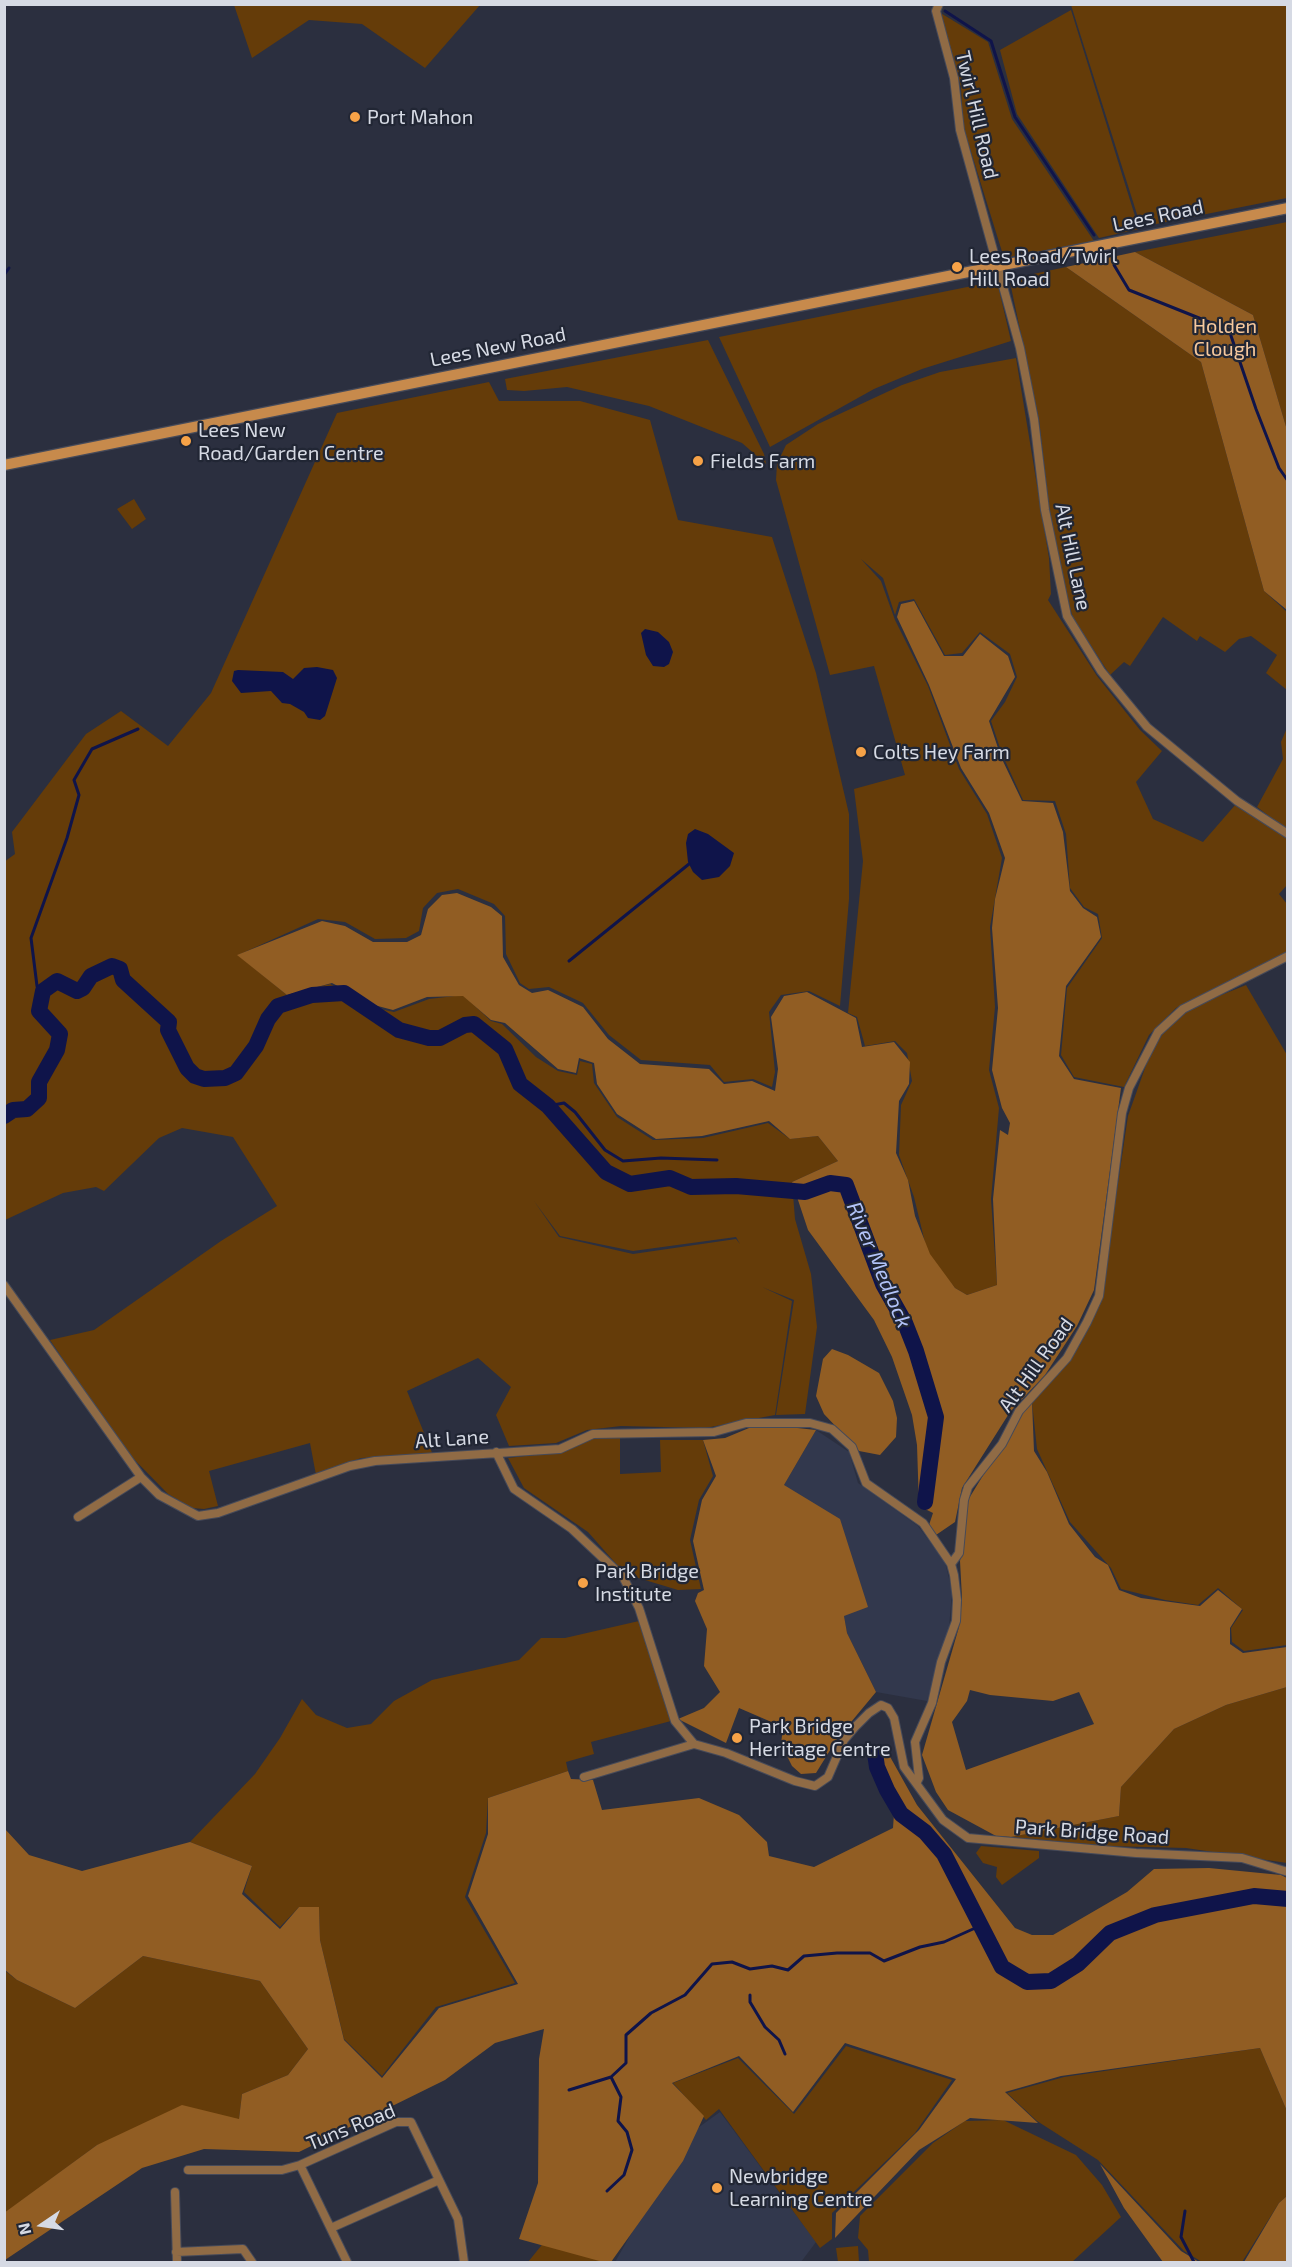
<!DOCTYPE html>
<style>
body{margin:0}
#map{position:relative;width:1292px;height:2267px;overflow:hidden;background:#2b2f3f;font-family:"Exo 2",sans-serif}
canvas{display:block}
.frame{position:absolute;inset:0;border:6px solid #d6dae4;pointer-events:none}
.north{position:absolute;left:12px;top:2195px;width:60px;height:60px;-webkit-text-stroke:4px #212634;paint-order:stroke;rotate:257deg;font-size:16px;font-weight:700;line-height:24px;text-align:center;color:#d6dae4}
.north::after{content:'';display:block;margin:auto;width:21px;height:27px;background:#d6dae4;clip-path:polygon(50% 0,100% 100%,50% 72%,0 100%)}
</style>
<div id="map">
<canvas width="1292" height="2267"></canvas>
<div class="frame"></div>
<div class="north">N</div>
</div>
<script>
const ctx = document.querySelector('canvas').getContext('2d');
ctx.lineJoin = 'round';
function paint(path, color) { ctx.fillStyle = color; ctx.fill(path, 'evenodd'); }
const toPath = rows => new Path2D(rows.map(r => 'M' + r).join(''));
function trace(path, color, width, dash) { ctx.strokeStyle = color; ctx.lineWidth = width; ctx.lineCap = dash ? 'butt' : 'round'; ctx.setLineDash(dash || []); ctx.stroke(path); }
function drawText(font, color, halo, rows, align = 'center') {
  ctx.font = font + ' "Exo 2",sans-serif'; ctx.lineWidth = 4.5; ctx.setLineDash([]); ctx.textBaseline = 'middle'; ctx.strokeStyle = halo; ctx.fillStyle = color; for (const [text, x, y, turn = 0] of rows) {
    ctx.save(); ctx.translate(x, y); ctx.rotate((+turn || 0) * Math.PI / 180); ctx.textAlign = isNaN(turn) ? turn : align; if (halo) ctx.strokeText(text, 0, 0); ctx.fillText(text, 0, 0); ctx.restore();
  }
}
paint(toPath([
 [816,1430,849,1452,858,1483,918,1526,945,1562,952,1591,949,1628,927,1701,876,1692,847,1633,844,1616,784,1485],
 [720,2112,816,2242,801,2262,615,2262,688,2135]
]), '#32384d');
paint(toPath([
 [234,5,234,4,480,5,425,68,362,24,309,20,252,58],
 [1071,5,1287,5,1287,198,1141,227],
 [1071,10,1139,229,1099,238,1017,114,1000,50],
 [939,12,988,42,1012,119,1094,241,1004,258,963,126,961,87],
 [1287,222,1287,430,1253,315,1135,252],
 [1066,267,1201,362,1264,591,1287,612,1287,690,1266,673,1277,655,1251,636,1239,639,1225,652,1200,636,1197,641,1163,617,1130,666,1124,662,1110,675,1073,618,1063,582,1049,506,1039,420,1010,282,1010,279],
 [997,281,1011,341,922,369,874,389,770,447,719,337],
 [708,340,764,454,766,464,742,443,649,406,567,387,524,391,507,390,505,379],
 [1016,358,1049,558,1051,594,1048,600,1097,676,1140,730,1162,751,1136,782,1153,819,1203,842,1236,804,1287,839,1287,885,1279,894,1287,904,1287,955,1176,1008,1149,1035,1124,1087,1074,1077,1061,1055,1067,988,1102,938,1098,914,1084,907,1070,888,1066,834,1055,801,1023,800,1002,754,991,721,1005,702,1017,677,1010,654,980,632,962,653,945,655,914,599,899,602,895,615,883,578,861,559,881,581,895,620,928,686,959,769,987,814,1002,858,990,927,995,1007,989,1070,999,1108,991,1199,997,1285,967,1295,955,1288,928,1255,914,1197,899,1155,901,1105,912,1081,907,1053,895,1041,865,1046,857,1017,848,1013,863,861,854,789,905,775,874,666,830,675,776,480,777,464,786,445,818,424,902,385,940,372],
 [489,382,499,401,580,401,650,420,678,520,772,537,816,673,849,814,849,899,840,1006,809,991,781,995,769,1012,775,1072,772,1087,753,1079,724,1082,710,1065,641,1060,609,1035,583,1003,549,987,529,989,520,983,506,954,505,916,494,904,458,889,437,893,423,908,419,931,406,938,375,939,345,922,318,919,238,955,287,995,330,984,375,1008,394,1012,429,999,463,995,491,1021,502,1024,536,1057,558,1071,577,1075,580,1061,592,1064,594,1083,617,1117,653,1140,703,1138,768,1123,790,1139,818,1136,838,1161,792,1182,795,1219,811,1274,817,1327,805,1414,776,1415,794,1300,762,1287,792,1301,775,1415,705,1428,621,1426,587,1430,556,1443,509,1446,496,1415,511,1387,478,1358,407,1391,433,1455,361,1458,316,1475,310,1443,209,1471,218,1506,204,1509,192,1508,168,1494,123,1448,50,1340,94,1330,221,1241,277,1206,233,1137,182,1128,159,1138,104,1191,96,1187,63,1193,5,1220,4,862,15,854,12,832,86,734,121,711,168,746,211,693,337,413],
 [534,1201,560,1236,633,1251,736,1237,740,1244,736,1239,633,1254,559,1237],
 [134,499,146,519,132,529,117,509],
 [1287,728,1287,830,1257,807,1283,759,1281,742],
 [1246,985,1287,1055,1287,1645,1244,1651,1232,1642,1231,1628,1243,1610,1218,1588,1198,1605,1165,1600,1121,1589,1111,1568,1070,1522,1037,1449,1032,1402,1080,1345,1100,1304,1128,1116,1150,1054,1165,1030,1187,1009],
 [595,1436,620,1438,620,1474,661,1472,660,1440,703,1440,713,1476,699,1500,690,1540,701,1589,678,1590,625,1574,588,1532,524,1488,508,1458,560,1452],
 [639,1621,671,1721,591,1742,594,1754,566,1762,568,1771,488,1798,486,1833,465,1897,515,1983,436,2007,382,2076,344,2039,320,1940,319,1907,299,1907,280,1927,244,1892,252,1866,190,1842,255,1774,280,1738,302,1699,316,1715,347,1728,371,1724,394,1701,432,1680,519,1660,541,1638,565,1638],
 [1287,1687,1287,1863,1186,1848,1108,1846,1011,1837,1119,1816,1121,1787,1174,1729,1226,1705],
 [981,1846,1039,1851,1039,1858,1002,1885,996,1877,997,1867,983,1863,976,1853],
 [143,1956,260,1981,308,2049,288,2075,242,2094,239,2119,97,2145,5,2213,4,1970,17,1980,75,2008],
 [846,2046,952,2080,915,2133,832,2213,832,2239,820,2248,719,2109,706,2120,673,2083,738,2058,794,2114],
 [1260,2048,1287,2111,1287,2196,1279,2203,1242,2262,1202,2262,1184,2251,1098,2160,1037,2121,1007,2093,1064,2077],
 [1003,2120,1076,2155,1102,2185,1121,2217,1072,2262,869,2262,868,2250,858,2238,860,2216,933,2143,965,2121],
 [562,2220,614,2262,528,2262],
 [858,2246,859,2262,838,2262,836,2248]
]), '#653c09');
paint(toPath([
 [1135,252,1253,315,1287,430,1287,610,1264,591,1201,362,1066,267],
 [914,601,944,656,963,656,980,634,1008,656,1015,677,989,721,1001,757,1022,801,1053,803,1063,832,1070,891,1083,908,1097,917,1101,937,1066,986,1059,1056,1074,1079,1121,1088,1094,1290,1077,1326,1045,1375,1010,1412,962,1488,955,1522,936,1535,929,1525,933,1513,919,1506,917,1445,912,1415,892,1357,874,1320,808,1230,792,1182,838,1161,818,1136,790,1139,769,1121,702,1136,656,1139,617,1114,597,1084,594,1063,579,1058,576,1073,558,1069,505,1023,491,1020,463,996,427,997,393,1010,374,1005,332,983,287,995,237,955,322,921,345,926,373,942,407,942,421,935,428,909,442,895,457,893,491,907,502,916,503,957,519,985,532,993,548,990,583,1007,608,1039,640,1064,709,1069,724,1084,752,1081,775,1091,778,1069,771,1017,784,996,807,992,856,1018,862,1047,894,1042,910,1062,909,1084,899,1101,896,1153,908,1180,915,1216,930,1254,955,1288,967,1295,997,1285,993,1199,1000,1130,1008,1135,1010,1123,1002,1108,992,1070,998,1008,992,928,995,899,1005,858,989,813,961,768,929,685,897,617,901,604],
 [832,1349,848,1355,879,1373,893,1401,897,1418,896,1437,880,1455,859,1451,824,1414,816,1396,823,1359],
 [1032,1402,1034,1451,1047,1472,1069,1524,1095,1557,1108,1565,1119,1590,1141,1598,1200,1606,1218,1590,1242,1609,1230,1628,1230,1644,1243,1653,1287,1647,1287,1687,1226,1705,1174,1729,1121,1787,1119,1816,1011,1837,996,1836,948,1810,936,1792,922,1755,959,1627,962,1598,960,1561,968,1500,1020,1415],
 [970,1690,990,1695,1053,1701,1079,1692,1094,1724,966,1770,952,1722,967,1701],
 [779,1426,816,1430,784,1485,840,1519,868,1607,844,1616,847,1633,876,1692,837,1739,816,1773,801,1774,792,1766,781,1744,783,1727,739,1708,726,1743,678,1719,704,1708,720,1692,704,1666,707,1629,695,1601,698,1593,704,1590,693,1541,702,1500,716,1476,703,1440,725,1438,749,1428],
 [869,1749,888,1753,917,1805,1015,1928,1032,1935,1053,1935,1127,1892,1154,1869,1209,1868,1281,1875,1287,1878,1287,2111,1260,2048,1061,2076,1005,2092,1038,2123,970,2118,919,2150,835,2238,836,2213,919,2130,956,2079,845,2043,793,2112,739,2056,672,2083,704,2116,683,2161,611,2262,603,2262,519,2239,538,2183,539,2059,544,2029,495,2043,445,2080,299,2152,204,2149,142,2168,5,2260,4,2213,97,2145,182,2105,239,2119,242,2094,288,2075,308,2049,260,1981,143,1956,75,2008,17,1980,5,1970,5,1829,29,1855,82,1871,190,1842,252,1866,242,1894,280,1929,299,1907,319,1907,320,1940,344,2040,382,2078,439,2008,518,1984,468,1896,488,1834,488,1798,568,1771,571,1779,593,1780,602,1810,699,1798,739,1815,767,1842,769,1856,814,1867,893,1828,895,1799],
 [1100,2164,1181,2251,1199,2262,1163,2262,1124,2208],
 [1287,2196,1287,2262,1244,2262,1279,2203]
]), '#915d23');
paint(toPath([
 [645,629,658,632,669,642,673,652,669,664,664,667,653,666,646,655,641,633],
 [317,667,333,670,337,678,325,716,320,720,308,718,304,712,290,704,282,703,271,691,241,693,232,681,234,671,238,670,283,672,293,679,304,668],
 [695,829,708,834,734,853,730,866,719,877,702,880,693,872,688,862,686,843,688,834]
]), '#0f144a');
trace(toPath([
 [945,11,991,41,1015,117,1094,235],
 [1114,265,1129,290,1229,330,1256,409,1279,468,1288,481],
 [4,275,9,268],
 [569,961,689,864],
 [43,991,37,986,31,938,67,838,79,795,74,780,92,749,138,729],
 [548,1106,564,1103,575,1112,605,1150,623,1161,661,1158,717,1160],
 [750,1995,750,2002,765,2027,779,2040,785,2054],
 [569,2090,611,2077],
 [607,2191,624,2175,632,2150,627,2132,618,2121,621,2097,611,2077,626,2063,626,2035,651,2013,685,1995,712,1964,732,1962,750,1969,772,1966,788,1970,804,1956,837,1953,870,1953,884,1961,920,1947,944,1942,982,1925],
 [1185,2211,1181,2237,1194,2262]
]), '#0f144a', 3);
trace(toPath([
 [4,1116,13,1110,27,1109,39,1098,39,1082,57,1050,60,1034,39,1011,43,991,57,981,77,991,83,988,91,976,112,966,120,969,123,980,169,1022,168,1030,187,1068,195,1076,204,1079,225,1078,236,1073,256,1046,268,1019,278,1006,312,995,344,993,399,1030,429,1038,440,1038,465,1025,474,1024,505,1049,520,1084,548,1106,606,1172,630,1184,670,1178,691,1187,736,1186,805,1192,830,1183,846,1185,883,1284,905,1323,916,1351,936,1417,925,1502],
 [875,1753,877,1767,887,1790,901,1814,925,1832,944,1854,1002,1967,1027,1982,1051,1981,1078,1964,1110,1933,1155,1915,1254,1896,1288,1899]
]), '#0f144a', 16);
const minor = toPath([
 [939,4,936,11,954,78,960,130,1020,348,1034,419,1045,510,1067,616,1101,671,1147,727,1237,801,1288,834],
 [4,1285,141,1477,159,1495,198,1516,218,1513,350,1466,375,1461,560,1449,593,1434,714,1432,746,1423,810,1423,832,1429,852,1447,866,1483,923,1523,951,1564,954,1575,957,1600,956,1621,941,1662,932,1703,915,1742,919,1778,917,1782],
 [496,1452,514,1489,572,1529,623,1577,639,1608,675,1721,694,1744,726,1753,795,1781,815,1786,828,1777,844,1740,855,1727,869,1713,881,1705,888,1708,894,1718,904,1767,943,1820,968,1838,1136,1853,1242,1858,1288,1872],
 [78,1517,141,1477],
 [951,1564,959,1553,964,1500,968,1487,1002,1444,1019,1411,1067,1358,1087,1322,1099,1296,1122,1113,1129,1088,1158,1032,1183,1009,1288,956],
 [584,1777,694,1744],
 [300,2165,347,2262],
 [188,2170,282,2170,300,2165,396,2122,411,2122,458,2219,464,2262],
 [175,2192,177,2262],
 [331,2228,439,2180],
 [176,2252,243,2249,252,2262]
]);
const secondary = toPath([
 [4,465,1288,208]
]);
trace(minor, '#464a59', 10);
trace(secondary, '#464a59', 13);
trace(minor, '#906b45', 8);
trace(secondary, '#c78a4c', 10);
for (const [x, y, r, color] of [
 [355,117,6,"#f6a247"],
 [957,267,6,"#f6a247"],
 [186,441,6,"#f6a247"],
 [698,461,6,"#f6a247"],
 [861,752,6,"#f6a247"],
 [583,1583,6,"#f6a247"],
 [737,1738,6,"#f6a247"],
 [717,2188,6,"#f6a247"]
]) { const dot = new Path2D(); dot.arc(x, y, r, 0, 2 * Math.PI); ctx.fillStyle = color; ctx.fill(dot); trace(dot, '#212634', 2); }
drawText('20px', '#d6dae4', '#212634', [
 ["Twirl Hill Road",977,115,77],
 ["Lees Road",1158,216,-12],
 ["Lees New Road",498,347,-11],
 ["Alt Hill Lane",1073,557,78],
 ["Alt Hill Road",1036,1365,-54],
 ["Alt Lane",452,1439,-4],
 ["Park Bridge Road",1092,1832,4],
 ["Tuns Road",351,2127,-22]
]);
drawText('20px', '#d6dae4', '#212634', [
 ["Port Mahon",367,117],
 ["Lees Road/Twirl",969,256],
 ["Hill Road",969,279],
 ["Lees New",198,430],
 ["Road/Garden Centre",198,453],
 ["Fields Farm",710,461],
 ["Colts Hey Farm",873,752],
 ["Park Bridge",595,1571],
 ["Institute",595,1594],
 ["Park Bridge",749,1726],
 ["Heritage Centre",749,1749],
 ["Newbridge",729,2176],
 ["Learning Centre",729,2199]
], 'left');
drawText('20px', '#f6c89d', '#212634', [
 ["Holden",1225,326],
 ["Clough",1225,349]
]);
drawText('italic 21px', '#b2c3f8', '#212634', [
 ["River Medlock",879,1265,67]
]);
</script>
